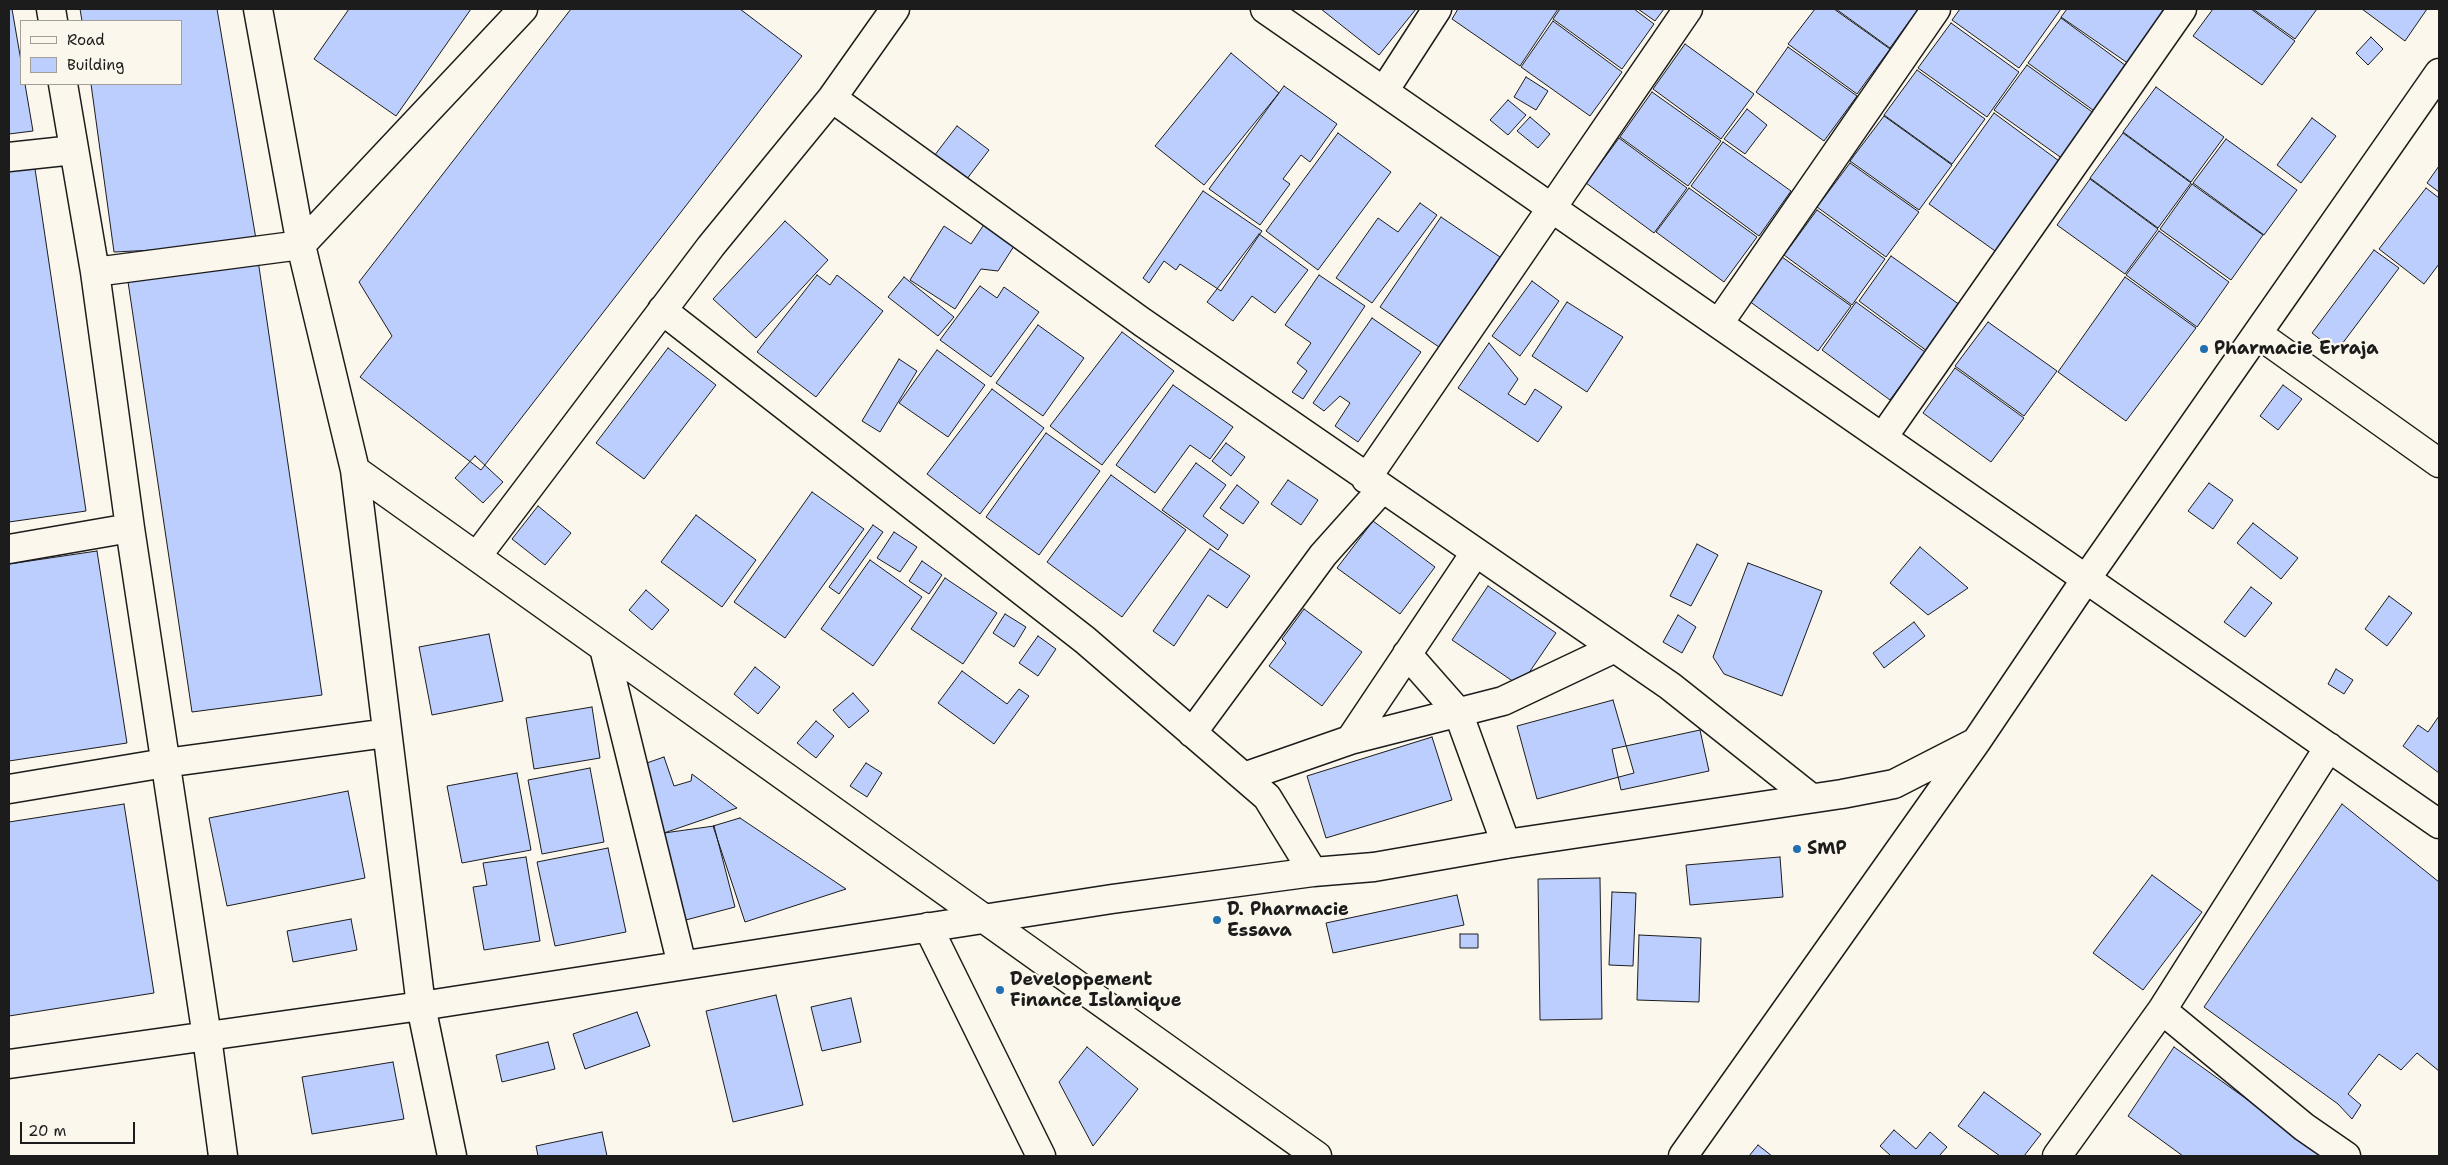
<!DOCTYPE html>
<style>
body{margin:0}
#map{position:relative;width:2448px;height:1165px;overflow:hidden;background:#fbf7ec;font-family:"Shantell Sans",sans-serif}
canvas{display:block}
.frame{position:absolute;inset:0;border:10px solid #1c1c1c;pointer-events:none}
.legend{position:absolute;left:20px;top:20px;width:162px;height:65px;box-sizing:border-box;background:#fbf7ec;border:1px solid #a29f99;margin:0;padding:6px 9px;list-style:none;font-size:15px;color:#1c1c1c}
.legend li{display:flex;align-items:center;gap:10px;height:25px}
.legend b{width:25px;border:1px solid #a29f99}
.scale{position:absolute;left:20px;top:1122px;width:115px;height:22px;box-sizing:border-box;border:2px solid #1c1c1c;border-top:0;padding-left:6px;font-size:15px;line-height:18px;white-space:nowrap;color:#1c1c1c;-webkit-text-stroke:4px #fbf7ec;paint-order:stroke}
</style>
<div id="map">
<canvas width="2448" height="1165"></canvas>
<div class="frame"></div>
<ul class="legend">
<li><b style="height:6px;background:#fbf7ec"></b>Road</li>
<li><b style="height:14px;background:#bccefe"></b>Building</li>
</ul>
<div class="scale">20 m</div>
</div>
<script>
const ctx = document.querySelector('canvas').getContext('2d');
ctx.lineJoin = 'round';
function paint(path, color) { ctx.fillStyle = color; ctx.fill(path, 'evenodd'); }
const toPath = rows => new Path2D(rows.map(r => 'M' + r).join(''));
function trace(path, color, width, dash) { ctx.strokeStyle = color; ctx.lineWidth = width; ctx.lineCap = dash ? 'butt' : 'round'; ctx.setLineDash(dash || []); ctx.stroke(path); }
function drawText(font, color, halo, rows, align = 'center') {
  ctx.font = font + ' "Shantell Sans",sans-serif'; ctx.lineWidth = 4.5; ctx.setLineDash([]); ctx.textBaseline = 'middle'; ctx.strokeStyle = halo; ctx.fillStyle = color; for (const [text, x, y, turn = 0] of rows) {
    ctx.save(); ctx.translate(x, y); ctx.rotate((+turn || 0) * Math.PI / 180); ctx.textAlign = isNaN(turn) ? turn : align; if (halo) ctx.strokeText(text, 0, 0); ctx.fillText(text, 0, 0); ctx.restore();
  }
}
const building = toPath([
 [9,9,12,9,21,61,21,84,25,84,33,131,9,134,9,9],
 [80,9,217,9,257,245,114,252,91,84,181,84,181,21,82,21,80,9],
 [349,9,471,9,396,116,314,59,349,9],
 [571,9,740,9,802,56,481,470,360,377,392,336,359,282,571,9],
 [1321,9,1416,9,1379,55,1321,9],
 [1458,9,1558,9,1520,66,1452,19,1458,9],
 [1560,9,1634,9,1654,24,1622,69,1553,19,1560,9],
 [1638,9,1664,9,1655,21,1638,9],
 [1815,9,1834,9,1890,49,1857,94,1788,44,1815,9],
 [1836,9,1918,9,1890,48,1836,9],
 [1960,9,2061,9,2019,68,1952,20,1960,9],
 [2067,9,2168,9,2129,64,2061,17,2067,9],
 [2213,9,2251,9,2295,41,2262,85,2193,36,2213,9],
 [2253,9,2317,9,2295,39,2253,9],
 [2362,9,2427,9,2405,41,2362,9],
 [2061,18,2129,68,2097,113,2028,63,2061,18],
 [1553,21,1622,72,1590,116,1521,67,1553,21],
 [1951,23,2019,72,1987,117,1918,68,1951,23],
 [2371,37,2383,49,2368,65,2356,53,2371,37],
 [1685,44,1754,94,1721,139,1653,89,1685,44],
 [1788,47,1857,96,1824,141,1756,92,1788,47],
 [1231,53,1279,93,1204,185,1155,146,1231,53],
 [2027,65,2095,114,2063,159,1994,110,2027,65],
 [1917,70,1985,119,1952,164,1884,115,1917,70],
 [1526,77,1548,91,1536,110,1514,97,1526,77],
 [1284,86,1337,124,1310,162,1301,155,1283,179,1290,184,1260,225,1209,189,1284,86],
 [2156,87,2224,137,2191,182,2123,132,2156,87],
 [1652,92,1721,141,1688,186,1620,137,1652,92],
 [1508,100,1526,115,1508,135,1490,120,1508,100],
 [1747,109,1767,125,1745,154,1724,139,1747,109],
 [1994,113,2059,161,1998,253,1929,204,1994,113],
 [1884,116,1952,165,1919,210,1850,161,1884,116],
 [1530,117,1550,134,1538,148,1517,131,1530,117],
 [2312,118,2336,136,2301,183,2277,165,2312,118],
 [957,126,989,150,963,184,931,160,957,126],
 [1338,133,1391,172,1318,270,1266,231,1338,133],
 [2123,133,2191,183,2158,228,2090,178,2123,133],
 [1619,138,1687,188,1654,233,1586,183,1619,138],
 [2226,139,2297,190,2264,235,2193,183,2226,139],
 [1723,142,1791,191,1759,236,1691,186,1723,142],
 [34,162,86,511,9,522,9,166,34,162],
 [1850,163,1919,212,1886,257,1817,207,1850,163],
 [2439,166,2439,192,2427,183,2439,166],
 [2090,179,2158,229,2125,274,2057,225,2090,179],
 [2192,184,2263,235,2231,280,2160,229,2192,184],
 [1689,188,1757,237,1724,282,1656,232,1689,188],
 [2426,188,2439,198,2439,264,2424,284,2379,249,2426,188],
 [1203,191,1262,231,1221,291,1180,264,1176,270,1164,261,1149,283,1143,278,1203,191],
 [1420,203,1437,215,1372,303,1336,278,1378,218,1398,232,1420,203],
 [1817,210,1885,259,1852,305,1784,255,1817,210],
 [1441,217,1500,257,1439,347,1380,307,1441,217],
 [785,221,828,260,756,338,713,299,785,221],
 [985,223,1016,243,998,271,981,269,955,309,910,280,944,226,971,244,985,223],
 [2159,231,2229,282,2197,327,2126,275,2159,231],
 [1259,234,1308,270,1275,313,1252,296,1233,321,1207,302,1259,234],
 [2374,250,2399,268,2336,352,2312,333,2374,250],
 [1891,256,1960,305,1927,351,1859,301,1891,256],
 [1782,257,1851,306,1818,351,1749,301,1782,257],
 [258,260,322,695,192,712,127,275,258,260],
 [817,275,830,285,837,275,883,311,816,397,757,352,817,275],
 [1319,275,1365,306,1303,399,1292,392,1307,371,1297,363,1311,343,1285,325,1319,275],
 [904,277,954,317,938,336,888,297,904,277],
 [2125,277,2196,328,2126,421,2058,372,2125,277],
 [1532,281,1559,301,1520,356,1492,336,1532,281],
 [980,286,997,298,1004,287,1039,312,991,377,940,340,980,286],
 [1567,302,1623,337,1587,392,1532,356,1567,302],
 [1856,302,1925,352,1890,400,1822,350,1856,302],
 [1372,318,1421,352,1358,442,1335,426,1350,403,1340,396,1324,411,1313,403,1372,318],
 [1988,322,2057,371,2024,416,1955,366,1988,322],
 [1038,325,1084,358,1043,416,996,383,1038,325],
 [1122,332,1174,371,1102,465,1050,426,1122,332],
 [1489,343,1518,379,1508,394,1525,405,1535,389,1562,407,1538,442,1458,388,1489,343],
 [668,348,716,385,644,479,596,443,668,348],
 [937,350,985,385,948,437,899,403,937,350],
 [899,359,917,371,880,432,862,421,899,359],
 [1955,368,2024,418,1991,462,1923,413,1955,368],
 [1173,385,1233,427,1210,459,1190,445,1155,493,1116,465,1173,385],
 [2283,385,2302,399,2278,430,2260,416,2283,385],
 [992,389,1044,428,980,514,927,474,992,389],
 [1046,433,1100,471,1039,555,986,517,1046,433],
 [1226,443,1245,457,1231,476,1212,461,1226,443],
 [475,456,503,482,483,503,455,478,475,456],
 [1196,463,1226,485,1203,516,1228,535,1218,550,1162,510,1196,463],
 [1111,475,1186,530,1122,617,1047,562,1111,475],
 [1288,480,1318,500,1301,525,1271,504,1288,480],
 [2209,483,2233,500,2213,529,2188,511,2209,483],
 [1237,485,1259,502,1243,524,1220,508,1237,485],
 [812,492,864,529,785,638,734,602,812,492],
 [538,506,571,533,545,565,512,539,538,506],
 [696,515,756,560,722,607,661,562,696,515],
 [1373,521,1435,567,1400,614,1337,568,1373,521],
 [2253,523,2298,558,2281,579,2237,543,2253,523],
 [873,525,883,532,839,594,829,587,873,525],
 [894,532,917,547,900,572,877,558,894,532],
 [1697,544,1718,555,1691,606,1670,596,1697,544],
 [1920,547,1968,588,1928,615,1890,583,1920,547],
 [1210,549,1250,576,1227,608,1208,595,1174,646,1153,631,1210,549],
 [97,551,127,743,9,761,9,564,97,551],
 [870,560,922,597,873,666,821,629,870,560],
 [922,561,942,575,929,594,909,581,922,561],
 [1748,563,1822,591,1782,696,1724,674,1713,657,1748,563],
 [945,578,997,613,963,664,911,629,945,578],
 [1488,586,1556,633,1520,686,1452,640,1488,586],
 [2251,587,2272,603,2245,637,2224,622,2251,587],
 [646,590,669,610,652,630,629,610,646,590],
 [2389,596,2412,613,2387,646,2365,629,2389,596],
 [1304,609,1362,652,1322,706,1269,666,1286,643,1282,639,1304,609],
 [1005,614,1026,627,1014,647,993,633,1005,614],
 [1678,615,1696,627,1682,653,1663,642,1678,615],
 [1914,622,1925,636,1884,668,1873,653,1914,622],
 [489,634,503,701,432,715,419,647,489,634],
 [1038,636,1056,649,1038,676,1019,663,1038,636],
 [755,667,780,687,758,714,734,694,755,667],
 [2336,669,2353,680,2344,694,2328,684,2336,669],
 [962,671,1007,704,1019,689,1029,696,994,744,938,703,962,671],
 [853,693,869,711,849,728,833,710,853,693],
 [1613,700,1634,773,1537,799,1517,726,1613,700],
 [592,707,600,758,534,769,526,718,592,707],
 [2439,716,2439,773,2403,746,2418,725,2428,732,2439,716],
 [816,721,834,736,816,758,797,743,816,721],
 [1700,730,1709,771,1621,790,1612,749,1700,730],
 [1432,737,1452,800,1326,838,1307,776,1432,737],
 [664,757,674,786,691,781,692,774,737,808,664,833,641,765,664,757],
 [866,763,882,773,867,797,850,786,866,763],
 [590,768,604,842,542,854,528,780,590,768],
 [517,773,531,850,462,863,447,786,517,773],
 [348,791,365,878,227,906,209,818,348,791],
 [124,804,154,993,9,1016,9,822,124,804],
 [2342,804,2439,882,2439,1071,2417,1053,2401,1070,2379,1054,2348,1094,2361,1105,2352,1119,2338,1104,2204,1007,2342,804],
 [740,818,846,889,745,922,713,826,740,818],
 [714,826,735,907,682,921,664,833,714,826],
 [608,848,626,932,555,946,537,862,608,848],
 [526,857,540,941,484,950,473,887,487,885,483,863,526,857],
 [1780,857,1783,897,1690,905,1686,865,1780,857],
 [2152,875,2202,912,2143,990,2093,953,2152,875],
 [1600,878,1602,1019,1540,1020,1538,879,1600,878],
 [1612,892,1636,893,1633,966,1609,965,1612,892],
 [1457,895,1464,925,1333,953,1326,923,1457,895],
 [351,919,357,950,293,962,287,931,351,919],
 [1460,934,1478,934,1478,948,1460,948,1460,934],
 [1639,935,1701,938,1699,1002,1637,1000,1639,935],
 [776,995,803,1105,733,1122,706,1011,776,995],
 [851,998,861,1042,822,1051,811,1007,851,998],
 [637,1012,650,1046,585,1069,573,1034,637,1012],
 [548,1042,555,1069,502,1082,496,1055,548,1042],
 [1087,1047,1138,1089,1093,1146,1059,1082,1087,1047],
 [2174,1047,2326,1156,2183,1156,2128,1116,2174,1047],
 [393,1062,404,1119,312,1134,302,1077,393,1062],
 [1984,1092,2041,1134,2024,1156,2000,1156,1958,1126,1984,1092],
 [1894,1130,1916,1149,1930,1132,1947,1147,1939,1156,1891,1156,1880,1146,1894,1130],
 [602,1132,607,1156,538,1156,536,1146,602,1132],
 [1758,1145,1772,1156,1749,1156,1758,1145]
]);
paint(building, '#bccefe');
trace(building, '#1c1c1c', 1);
const minor = toPath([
 [51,9,53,21],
 [1265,9,2439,824],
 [63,84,95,272,130,528,207,1037,223,1156],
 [1384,91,1437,9],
 [832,98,1142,322,1670,686,1811,798],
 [9,157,74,150],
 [95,272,301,245,258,9],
 [662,310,1085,640,1267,797,1313,872],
 [1719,323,1936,9],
 [2258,334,2439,463],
 [1883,437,2182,9],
 [355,470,301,245,523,9],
 [1366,479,1688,9],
 [9,549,130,528],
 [477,556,711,246,832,98,895,9],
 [604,648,682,965],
 [1407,654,1458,712,1506,844],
 [1192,733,1323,555,1382,489],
 [1350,740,1475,553],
 [1244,777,1350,740,1503,701,1615,648],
 [9,789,165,763,387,733],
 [928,927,1041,1156],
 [2162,1010,2304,1127,2346,1156],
 [9,1064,421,1006,1112,899,1313,872,1374,867,1506,844,1842,794,1894,784,1976,742],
 [452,1156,421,1006,355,470,1317,1156],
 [1683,1156,1976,742,2086,579,2439,73],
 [2057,1156,2162,1010,2329,747]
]);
trace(minor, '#1c1c1c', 31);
trace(minor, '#fbf7ec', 28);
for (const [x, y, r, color] of [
 [2204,349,5,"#1f6fb2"],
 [1797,849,5,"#1f6fb2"],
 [1217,920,5,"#1f6fb2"],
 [1000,990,5,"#1f6fb2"]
]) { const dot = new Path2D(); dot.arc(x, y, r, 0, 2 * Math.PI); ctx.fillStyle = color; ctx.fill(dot); trace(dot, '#fbf7ec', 2); }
drawText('bold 18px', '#1c1c1c', '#fbf7ec', [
 ["Pharmacie Erraja",2214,349],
 ["SMP",1807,849],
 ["D. Pharmacie",1227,910],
 ["Essava",1227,931],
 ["Developpement",1010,980],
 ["Finance Islamique",1010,1001]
], 'left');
</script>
